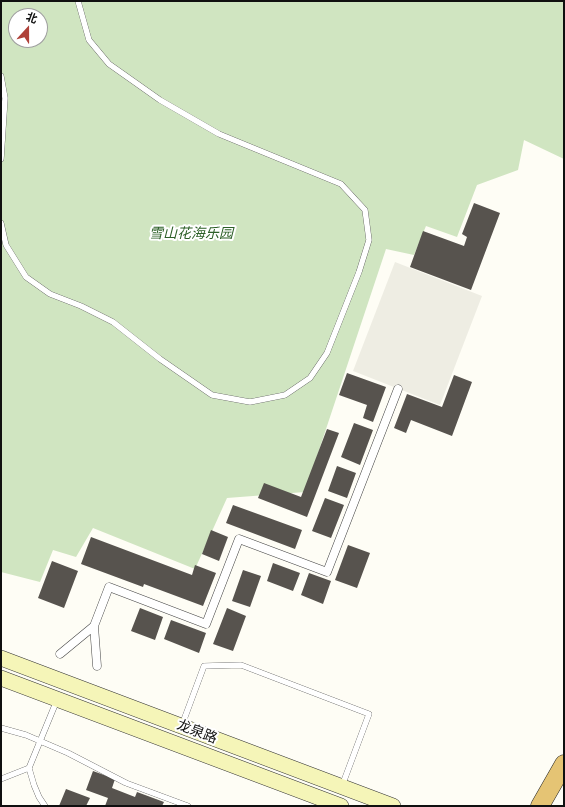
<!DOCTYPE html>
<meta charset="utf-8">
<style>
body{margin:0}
#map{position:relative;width:565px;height:807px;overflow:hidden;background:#fefdf5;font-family:"PT Serif","Noto Sans SC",serif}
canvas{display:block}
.frame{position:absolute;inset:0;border:2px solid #101010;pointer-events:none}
.north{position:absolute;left:8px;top:8px;width:40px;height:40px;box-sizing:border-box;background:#fff;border:1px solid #9f9f9f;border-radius:50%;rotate:21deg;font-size:11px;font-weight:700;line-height:16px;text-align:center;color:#101010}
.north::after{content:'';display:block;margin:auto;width:14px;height:18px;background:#af4139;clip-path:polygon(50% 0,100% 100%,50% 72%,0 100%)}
</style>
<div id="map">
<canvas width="565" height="807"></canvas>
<div class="frame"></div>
<div class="north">北</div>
</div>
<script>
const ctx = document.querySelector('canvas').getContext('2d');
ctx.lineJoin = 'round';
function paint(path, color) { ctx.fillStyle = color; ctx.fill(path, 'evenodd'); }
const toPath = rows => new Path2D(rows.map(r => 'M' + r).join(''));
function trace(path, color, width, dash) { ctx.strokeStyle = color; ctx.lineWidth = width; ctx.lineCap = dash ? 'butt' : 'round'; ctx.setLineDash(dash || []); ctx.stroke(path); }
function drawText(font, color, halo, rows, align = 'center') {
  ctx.font = font + ' "PT Serif","Noto Sans SC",serif'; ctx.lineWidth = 4; ctx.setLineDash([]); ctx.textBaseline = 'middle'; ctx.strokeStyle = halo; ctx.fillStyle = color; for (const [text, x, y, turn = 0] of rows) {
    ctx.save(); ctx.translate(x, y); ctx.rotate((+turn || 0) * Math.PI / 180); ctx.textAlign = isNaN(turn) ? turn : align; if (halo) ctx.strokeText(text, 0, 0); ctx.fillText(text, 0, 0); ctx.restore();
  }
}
paint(toPath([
 [1,1,564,1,564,159,524,140,518,170,477,185,457,237,426,226,414,255,386,249,305,492,227,498,195,569,93,528,76,557,53,550,40,582,1,572],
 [16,16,40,16,40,40,16,40]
]), '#d0e5c1');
paint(toPath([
 [395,262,482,296,440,405,353,371]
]), '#eeede3');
paint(toPath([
 [474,203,500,213,471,290,410,267,423,231,464,246,467,237,462,234],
 [347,373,386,387,373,422,363,418,367,405,339,395],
 [454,375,472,382,452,436,411,420,406,433,394,428,407,394,442,407],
 [354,423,373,430,360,465,341,457],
 [327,429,339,433,307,517,258,498,264,483,301,497],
 [337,466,356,473,347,498,328,491],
 [325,498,344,505,331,538,312,531],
 [233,505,302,530,295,549,226,523],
 [211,530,228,537,219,561,202,554],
 [91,537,192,575,195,565,216,573,203,606,144,584,143,587,81,564],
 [348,545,370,553,357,588,335,580],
 [52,561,78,571,64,608,38,598],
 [273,563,300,573,293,591,267,581],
 [243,570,261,576,250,607,232,601],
 [309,573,331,581,323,604,301,595],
 [140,608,163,617,155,640,131,631],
 [227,608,246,616,233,651,213,644],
 [171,620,206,633,199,653,164,639],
 [93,771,115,779,112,788,135,797,137,792,164,802,162,806,105,806,108,798,86,790],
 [66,789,90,798,86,806,59,806]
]), '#57534e');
const service = toPath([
 [1,76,5,98,1,159],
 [1,223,6,245,26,277,50,294,81,306,113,322,160,359,212,395,250,402,285,395,310,378,327,353,359,272,369,240,365,210,341,184,219,134,160,100,109,64,89,40,78,1],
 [182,725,204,666,241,665,369,714,342,786],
 [1,728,26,735,68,753,126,783,188,806],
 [29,768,57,700],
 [1,779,29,768,34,785,39,797,45,806]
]);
const pedestrian = toPath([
 [94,626,109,587,206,624,239,539,327,572,398,389],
 [60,654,94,626,97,666]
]);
const secondary = toPath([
 [1,658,393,806],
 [1,678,341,806]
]);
const trunk = toPath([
 [540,806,564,764]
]);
trace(service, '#434343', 6);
trace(pedestrian, '#434343', 9);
trace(secondary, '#323232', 16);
trace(trunk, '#212121', 19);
trace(service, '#fff', 5.5);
trace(pedestrian, '#fff', 8);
trace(secondary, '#f5f5b8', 15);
trace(trunk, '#e5c474', 18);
drawText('italic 14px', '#2d6028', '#fff', [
 ["雪山花海乐园",191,234]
]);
drawText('14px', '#101010', '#fff', [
 ["龙泉路",197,732,21]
]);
</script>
